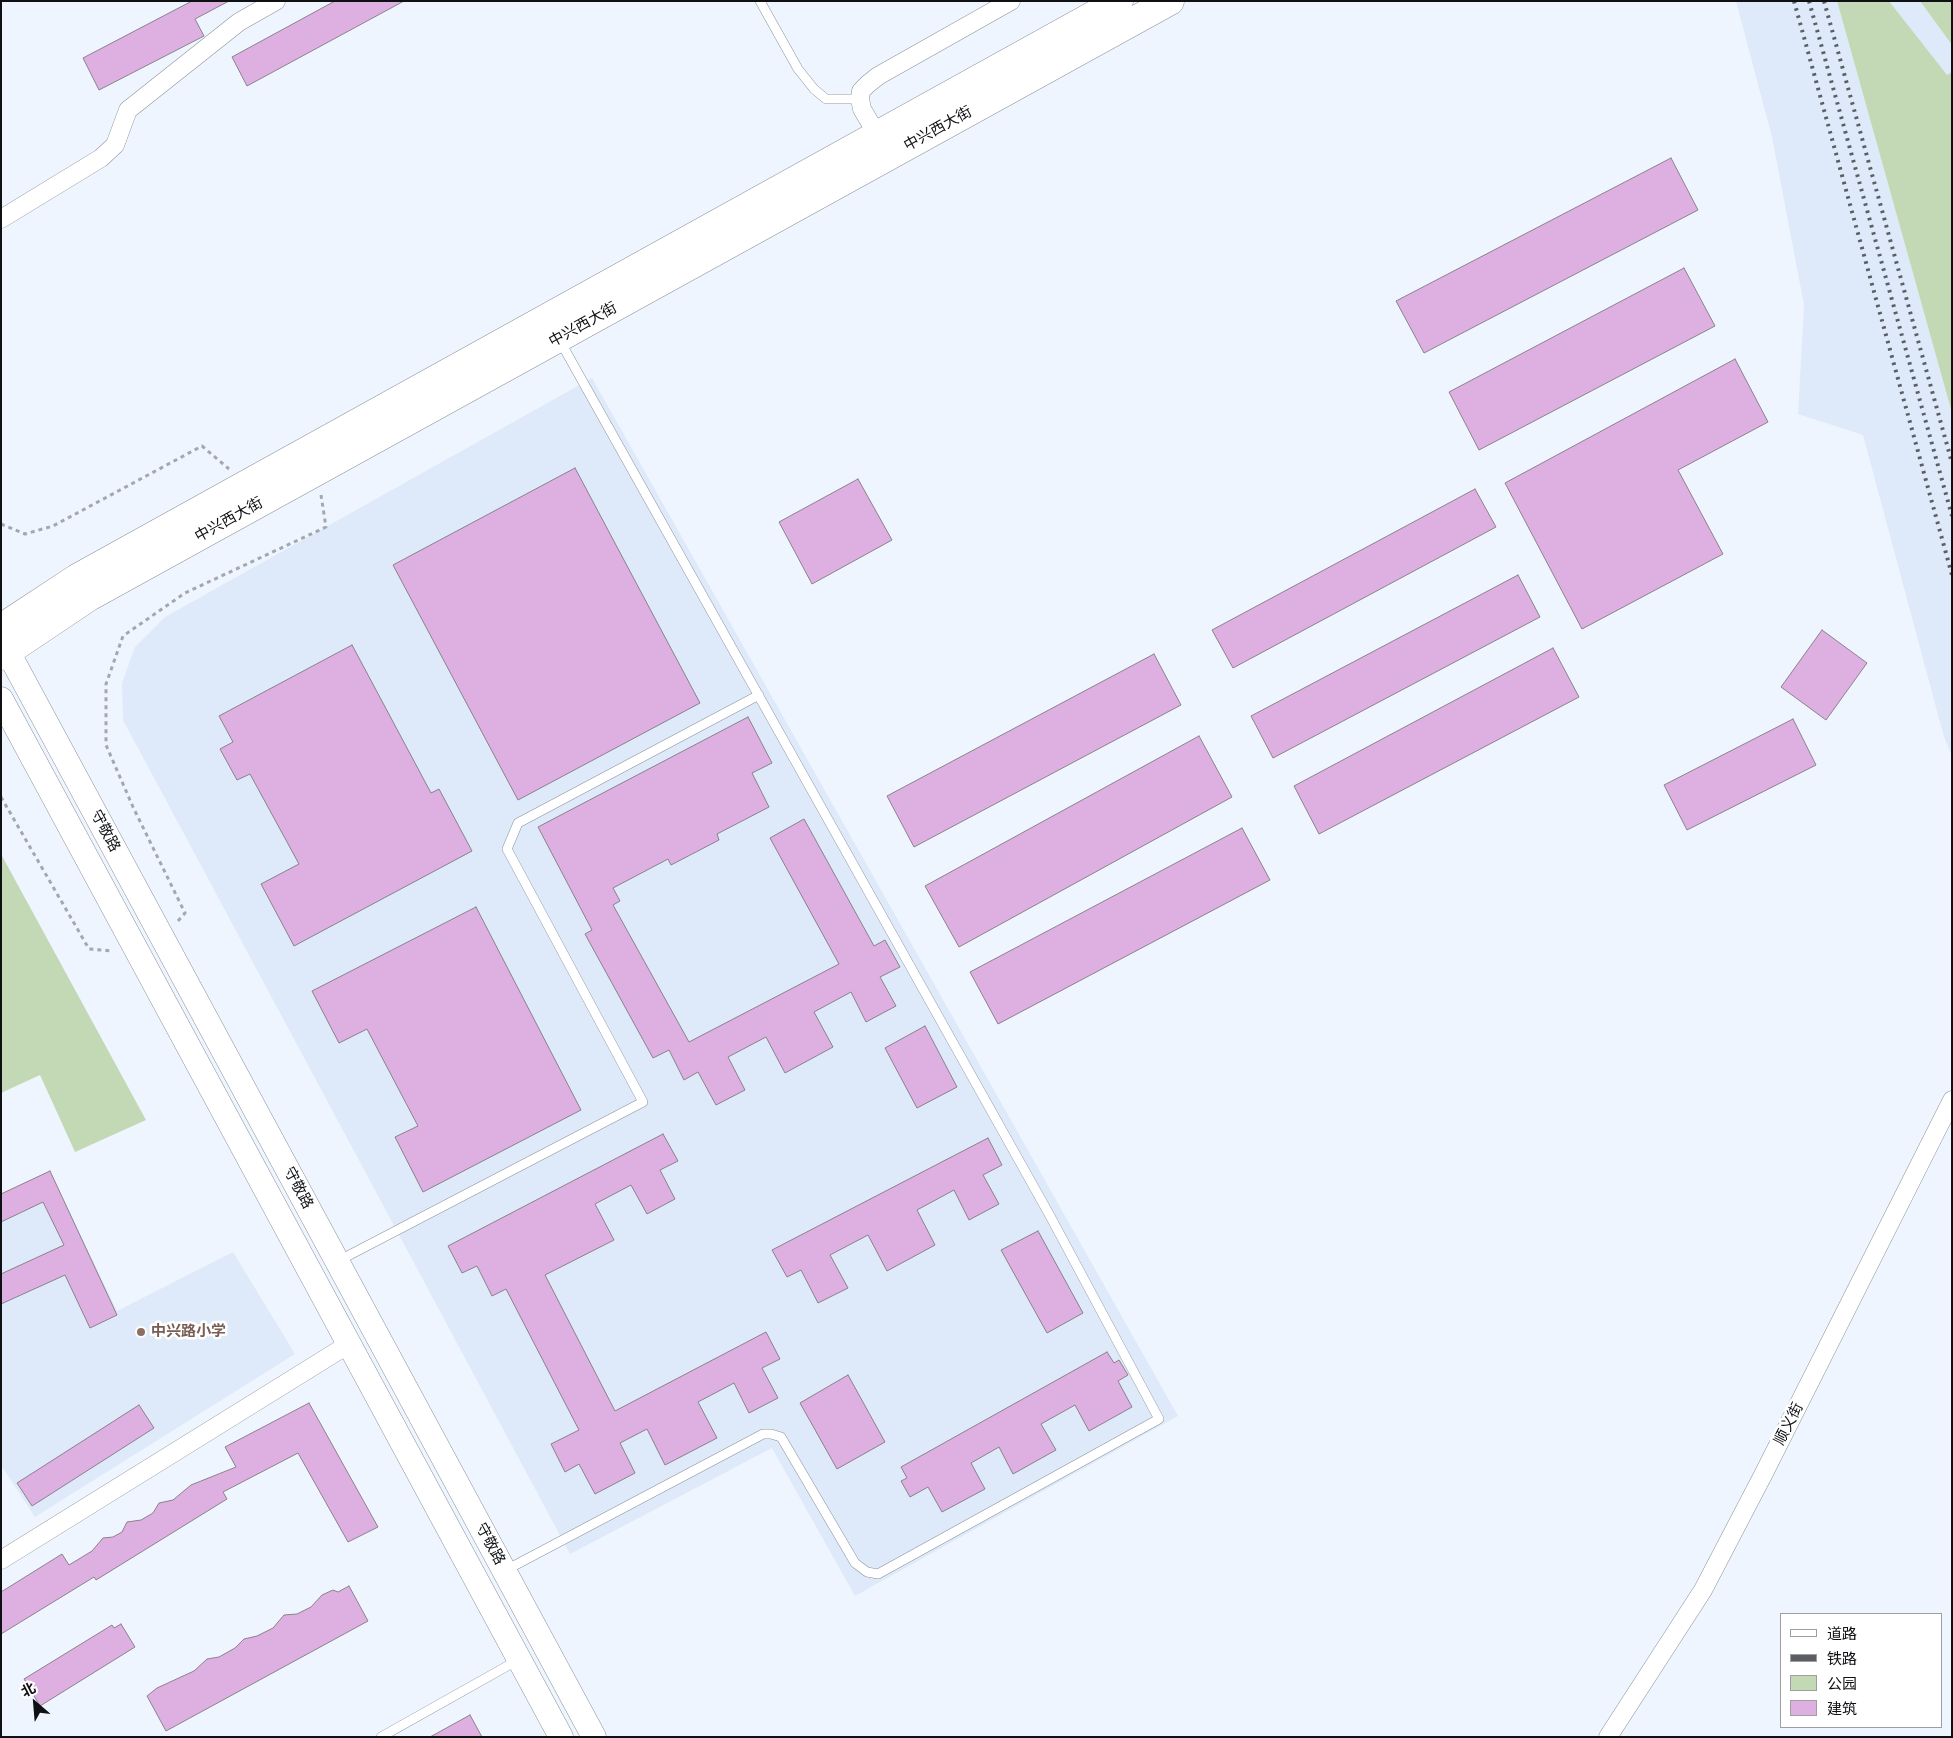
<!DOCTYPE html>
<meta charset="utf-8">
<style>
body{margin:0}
#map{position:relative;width:1953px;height:1738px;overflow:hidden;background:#eef5fe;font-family:"Noto Serif","Noto Sans SC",serif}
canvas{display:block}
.frame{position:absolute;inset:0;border:2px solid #0e1013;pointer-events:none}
.legend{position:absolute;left:1780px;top:1613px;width:162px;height:115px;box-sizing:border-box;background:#fff;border:1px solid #9f9fa1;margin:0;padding:6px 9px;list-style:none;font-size:15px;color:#0e1013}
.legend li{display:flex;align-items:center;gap:10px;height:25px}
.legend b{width:25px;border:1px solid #9f9fa1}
.north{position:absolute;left:10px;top:1678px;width:50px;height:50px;-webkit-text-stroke:4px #fff;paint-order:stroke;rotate:333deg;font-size:14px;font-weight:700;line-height:20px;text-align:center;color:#0e1013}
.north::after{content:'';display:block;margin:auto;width:18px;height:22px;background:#0e1013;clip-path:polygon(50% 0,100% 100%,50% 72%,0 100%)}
</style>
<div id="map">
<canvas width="1953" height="1738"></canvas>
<div class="frame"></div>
<ul class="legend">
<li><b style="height:6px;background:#fff"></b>道路</li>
<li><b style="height:6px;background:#5b5f64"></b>铁路</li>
<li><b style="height:14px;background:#c3d9b6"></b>公园</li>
<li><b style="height:14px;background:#deafe1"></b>建筑</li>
</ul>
<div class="north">北</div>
</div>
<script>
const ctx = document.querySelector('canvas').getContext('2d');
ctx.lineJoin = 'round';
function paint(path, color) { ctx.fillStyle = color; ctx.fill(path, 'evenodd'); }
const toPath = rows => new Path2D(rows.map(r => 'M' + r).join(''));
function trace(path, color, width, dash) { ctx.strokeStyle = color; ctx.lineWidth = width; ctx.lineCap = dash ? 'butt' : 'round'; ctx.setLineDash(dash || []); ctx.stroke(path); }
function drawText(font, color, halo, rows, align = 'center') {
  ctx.font = font + ' "Noto Serif","Noto Sans SC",serif'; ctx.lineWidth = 5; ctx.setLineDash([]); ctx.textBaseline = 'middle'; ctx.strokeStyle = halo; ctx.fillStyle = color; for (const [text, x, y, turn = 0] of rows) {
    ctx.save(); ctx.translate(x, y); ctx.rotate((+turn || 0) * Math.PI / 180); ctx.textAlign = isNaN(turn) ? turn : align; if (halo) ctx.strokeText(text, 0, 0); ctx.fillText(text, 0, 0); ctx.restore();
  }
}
paint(toPath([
 [1736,1,1837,1,1952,413,1952,756,1944,737,1863,435,1798,414,1804,305,1772,137],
 [1889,1,1920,1,1952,45,1952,72,1947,76],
 [592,378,1178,1416,855,1596,772,1448,570,1554,123,720,122,683,135,647,165,617],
 [50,1171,117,1311,233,1252,295,1354,35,1517,1,1465,1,1194]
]), '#dee9f9');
paint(toPath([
 [1837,1,1889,1,1947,75,1952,72,1952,413],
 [1920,1,1952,1,1952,45],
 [1,854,146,1120,75,1152,40,1075,1,1093]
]), '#c3d9b6');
const building = toPath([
 [192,1,229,1,195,19,204,36,99,90,83,58,192,1],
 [335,1,404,1,247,86,232,57,335,1],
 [1671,158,1698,210,1424,353,1396,301,1671,158],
 [1684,268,1715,326,1479,450,1449,392,1684,268],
 [1735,359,1768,422,1678,470,1723,554,1582,629,1505,483,1735,359],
 [575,468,700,703,518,800,393,565,575,468],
 [858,479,892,540,812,584,779,522,858,479],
 [1475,489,1496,527,1233,668,1212,630,1475,489],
 [1518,575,1540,617,1273,758,1251,716,1518,575],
 [1822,630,1867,663,1826,720,1781,687,1822,630],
 [352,645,431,793,439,789,472,851,294,946,261,884,299,864,250,774,237,780,220,749,233,742,219,716,352,645],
 [1553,648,1579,697,1319,834,1294,786,1553,648],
 [1154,654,1181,705,914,847,887,796,1154,654],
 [748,717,772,763,752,773,769,807,717,834,719,840,671,865,668,859,613,888,620,901,613,905,689,1042,839,964,770,838,804,819,874,946,885,940,900,967,880,977,896,1006,866,1022,851,992,814,1012,833,1047,785,1073,766,1037,728,1057,745,1090,716,1105,698,1072,684,1080,669,1050,653,1058,585,934,592,930,538,827,748,717],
 [1793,719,1816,765,1687,830,1664,785,1793,719],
 [1199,736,1232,797,959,947,925,886,1199,736],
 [1242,828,1270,880,998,1024,970,972,1242,828],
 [476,907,581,1110,423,1192,395,1137,418,1126,367,1029,339,1043,312,991,476,907],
 [925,1026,957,1087,917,1108,885,1048,925,1026],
 [663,1134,678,1161,660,1170,675,1199,647,1214,631,1185,595,1204,614,1240,545,1275,615,1411,766,1332,780,1359,762,1368,778,1398,749,1413,734,1383,698,1402,717,1438,665,1465,647,1429,620,1443,635,1473,595,1494,579,1464,565,1472,551,1444,579,1430,506,1289,492,1296,477,1266,462,1273,448,1246,663,1134],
 [988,1138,1002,1165,983,1175,999,1204,969,1220,954,1190,917,1210,935,1245,887,1271,868,1235,830,1255,848,1288,818,1303,801,1270,787,1277,772,1250,988,1138],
 [50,1171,117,1315,90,1328,65,1275,1,1304,1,1274,64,1245,43,1202,1,1222,1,1194,50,1171],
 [1038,1231,1083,1313,1047,1333,1001,1250,1038,1231],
 [1107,1352,1114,1363,1119,1360,1128,1375,1118,1381,1132,1407,1089,1431,1075,1405,1041,1424,1056,1450,1013,1474,999,1447,971,1463,985,1489,942,1512,928,1487,910,1497,901,1481,907,1478,901,1467,1107,1352],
 [848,1375,885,1442,837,1469,800,1403,848,1375],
 [309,1403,378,1527,348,1542,298,1453,223,1492,227,1499,96,1580,94,1577,1,1634,1,1592,62,1554,69,1565,92,1551,103,1538,113,1537,122,1532,127,1522,141,1520,153,1513,159,1503,173,1500,191,1485,236,1467,225,1447,309,1403],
 [139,1405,154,1428,32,1506,17,1483,139,1405],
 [349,1586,368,1621,166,1731,147,1696,157,1688,194,1671,207,1659,219,1657,235,1648,244,1639,257,1636,273,1628,284,1615,297,1614,311,1607,322,1595,333,1590,338,1592,349,1586],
 [121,1624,135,1647,40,1706,24,1679,112,1625,114,1628,121,1624],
 [470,1715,482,1737,430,1737,470,1715]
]);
paint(building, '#deafe1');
trace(building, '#8a828a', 1);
const lane = toPath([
 [760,1,798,69,814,89,826,99,860,99],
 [338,1261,643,1102,507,849,518,823,759,695],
 [506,1570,763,1434,771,1434,781,1437,855,1563,867,1572,878,1574,1159,1419,1049,1214,560,341],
 [381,1737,518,1660]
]);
const street = toPath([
 [878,136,862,109,860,99,861,91,868,84,878,76,1011,1],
 [1,219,101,158,115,145,128,110,239,22,276,1],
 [1,1560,349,1344],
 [1608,1737,1703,1590,1763,1475,1952,1100]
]);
const secondary = toPath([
 [1,639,594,1737],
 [1,699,561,1737]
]);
const primary = toPath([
 [1,628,77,578,1119,1],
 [1,656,89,597,1170,1]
]);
trace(lane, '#8c929b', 10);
trace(street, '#8c929b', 19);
trace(secondary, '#8c929b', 25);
trace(primary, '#8c929b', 29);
trace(toPath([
 [1,524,25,534,53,526,202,446,229,469],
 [1,797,89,949,113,951],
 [178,921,185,913,133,807,106,745,106,684,123,636,185,593,326,527,321,495]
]), '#a3a8af', 3, [4, 4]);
trace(lane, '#fff', 9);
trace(street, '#fff', 18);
trace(secondary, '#fff', 24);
trace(primary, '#fff', 28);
trace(toPath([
 [1794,1,1952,575],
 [1809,1,1952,516],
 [1824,1,1952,463]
]), '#5b5f64', 4, [2.5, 5]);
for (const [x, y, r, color] of [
 [141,1332,5,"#8d6e63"]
]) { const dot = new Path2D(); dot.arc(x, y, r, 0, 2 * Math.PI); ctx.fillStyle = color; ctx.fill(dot); trace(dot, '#fff', 2); }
drawText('15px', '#0e1013', '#fff', [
 ["中兴西大街",938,129,-29],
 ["中兴西大街",583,325,-29],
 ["中兴西大街",229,520,-29],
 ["守敬路",105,831,62],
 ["守敬路",298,1188,62],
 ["顺义街",1789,1424,-63],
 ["守敬路",490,1544,62]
]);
drawText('bold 15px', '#785e54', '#fff', [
 ["中兴路小学",151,1332]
], 'left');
</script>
